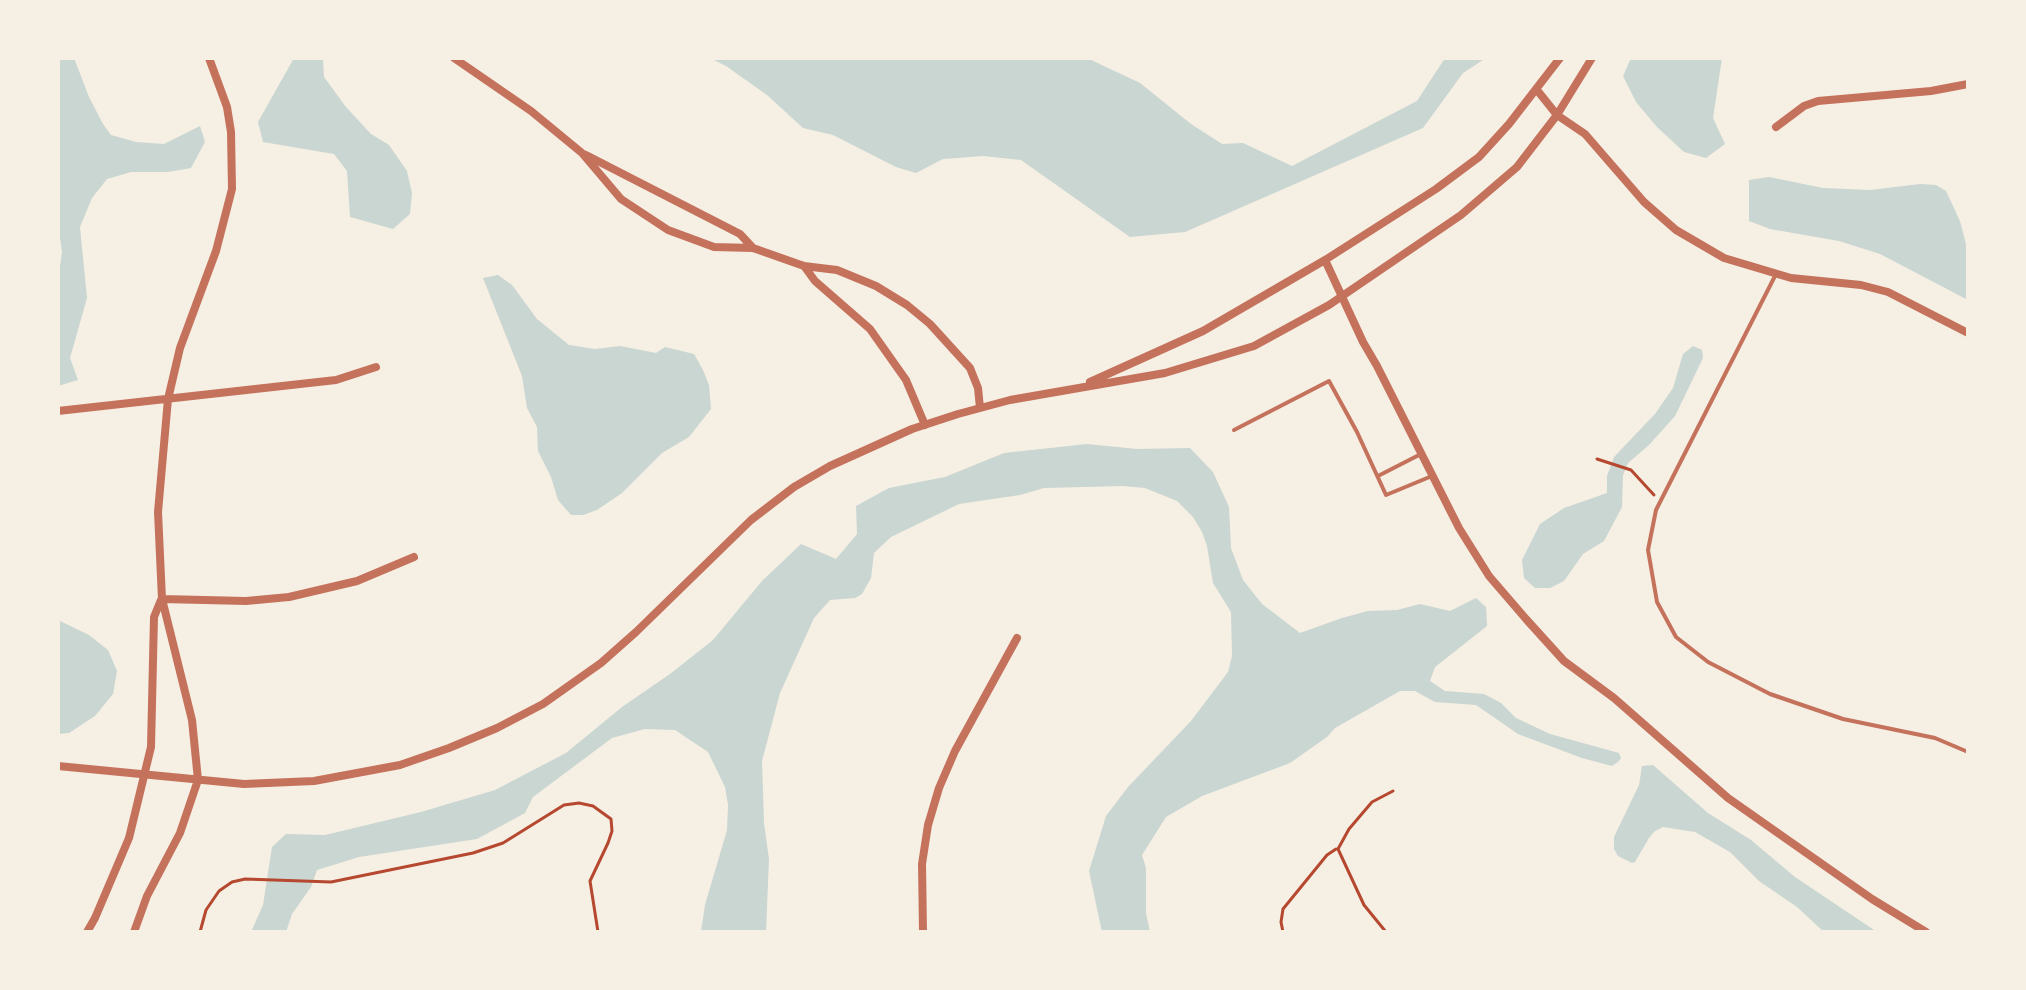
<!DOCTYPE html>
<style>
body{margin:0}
#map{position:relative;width:2026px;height:990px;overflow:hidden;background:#f6efe4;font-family:"Archivo Narrow",sans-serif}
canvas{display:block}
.frame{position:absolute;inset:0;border:60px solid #f6efe4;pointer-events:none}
</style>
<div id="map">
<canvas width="2026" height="990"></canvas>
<div class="frame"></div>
</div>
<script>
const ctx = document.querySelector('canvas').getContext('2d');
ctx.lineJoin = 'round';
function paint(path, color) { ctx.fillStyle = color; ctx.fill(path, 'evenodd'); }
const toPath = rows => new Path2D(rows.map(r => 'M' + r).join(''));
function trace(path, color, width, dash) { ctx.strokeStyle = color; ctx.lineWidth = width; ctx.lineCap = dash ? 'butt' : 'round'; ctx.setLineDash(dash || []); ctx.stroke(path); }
paint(toPath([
 [58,58,74,58,89,97,103,124,111,135,136,142,164,144,200,126,205,142,191,168,168,172,131,172,107,179,92,198,80,227,87,298,70,358,78,380,58,386,58,281,62,252,58,223],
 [294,58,323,58,324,77,346,107,371,134,389,145,407,171,412,193,410,214,393,229,350,217,347,171,334,154,263,142,258,122],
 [710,58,1087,58,1140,83,1191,124,1222,144,1243,143,1292,166,1417,101,1445,58,1486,58,1463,73,1423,128,1185,232,1130,237,1021,160,983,156,943,159,916,173,896,167,833,135,803,128,767,95,726,66],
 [1631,58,1722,58,1713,118,1725,144,1706,158,1684,152,1657,127,1636,102,1623,76],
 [1769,177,1823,188,1870,190,1920,184,1936,185,1946,191,1960,221,1968,252,1968,300,1880,254,1839,241,1770,229,1749,221,1749,180],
 [498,275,512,285,537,319,569,345,595,349,620,346,656,353,665,347,694,354,703,370,709,385,711,409,689,437,662,453,622,493,597,510,583,515,571,515,558,500,551,477,538,451,537,427,527,408,522,376,483,278],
 [1693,346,1702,350,1703,358,1675,416,1649,445,1628,463,1623,475,1622,507,1604,541,1583,554,1564,581,1550,588,1535,588,1524,578,1522,560,1540,524,1564,508,1607,493,1607,476,1614,457,1655,414,1673,388,1683,354],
 [1087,444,1137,449,1190,448,1213,472,1229,507,1231,548,1243,580,1262,604,1300,633,1342,618,1368,611,1397,610,1420,604,1450,611,1476,598,1486,607,1487,626,1435,667,1430,681,1445,691,1484,694,1501,703,1516,718,1550,734,1619,753,1621,758,1618,762,1612,766,1582,758,1518,734,1476,705,1435,702,1415,691,1400,691,1335,728,1327,737,1290,763,1202,796,1166,817,1142,855,1146,868,1146,913,1150,932,1102,932,1089,871,1106,816,1128,787,1191,721,1228,672,1232,656,1231,612,1213,583,1207,546,1202,532,1193,517,1177,501,1145,488,1123,486,1044,488,1020,495,959,504,891,537,874,553,871,578,862,594,855,598,830,600,814,618,780,693,762,761,764,823,769,859,766,932,701,932,705,905,727,830,728,805,725,787,708,752,675,730,645,729,612,738,533,797,525,813,477,839,359,857,317,870,311,887,292,914,286,932,251,932,263,905,272,847,286,834,325,835,421,812,495,790,566,753,622,707,670,674,713,640,762,581,801,544,836,559,857,534,856,506,889,488,945,477,1004,453],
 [58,620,89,635,108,650,117,671,113,694,95,716,69,733,58,734],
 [1653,765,1708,813,1751,840,1795,877,1877,932,1824,932,1797,907,1759,881,1730,852,1695,832,1663,827,1655,831,1649,838,1635,862,1632,863,1618,856,1614,849,1614,837,1639,785,1642,766]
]), '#c9d6d2');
trace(toPath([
 [1597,459,1631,470,1654,495],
 [200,932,206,910,219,891,232,882,245,879,331,882,473,853,503,843,564,805,579,803,593,806,611,819,612,831,608,843,590,881,598,932],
 [1283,932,1281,922,1283,909,1327,855,1336,849],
 [1386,932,1364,905,1338,849,1349,829,1372,802,1393,791]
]), '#b5482f', 3);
trace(toPath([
 [1776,274,1656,510,1648,550,1657,602,1676,637,1708,662,1770,694,1843,719,1935,738,1968,752],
 [1234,430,1329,381,1357,432,1386,495,1432,476],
 [1378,476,1419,455]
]), '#c5725c', 4);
trace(toPath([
 [454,58,531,111,582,153,621,199,668,230,714,247,753,248,804,266,837,270,876,286,907,305,930,324,970,368,978,388,980,408],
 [1537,90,1557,115,1585,134,1644,202,1676,230,1724,258,1791,278,1861,285,1888,292,1968,333],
 [1776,127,1804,106,1818,101,1931,91,1968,84],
 [586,155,740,234,753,248],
 [1325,260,1363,342,1377,366,1459,528,1489,576,1526,619,1564,661,1614,698,1728,798,1872,899,1926,932],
 [804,266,815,281,870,329,906,380,925,425],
 [1090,382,1203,331,1325,260,1436,189,1479,157,1509,124,1560,58],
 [58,411,336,380,376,367],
 [162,599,246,601,289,597,357,581,414,557],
 [58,766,244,784,314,781,400,765,449,748,497,728,543,704,601,663,636,632,751,520,794,487,830,466,912,429,958,414,1010,400,1165,373,1254,346,1329,305,1461,215,1517,167,1557,115,1592,58],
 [87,932,95,918,129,838,151,747,154,617,161,600],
 [134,932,147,896,180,833,198,780,192,720,162,599,158,512,168,399,180,348,216,251,232,189,231,132,227,107,209,58],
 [923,932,922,864,928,825,939,788,955,751,1017,638]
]), '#c5725c', 8);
</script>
